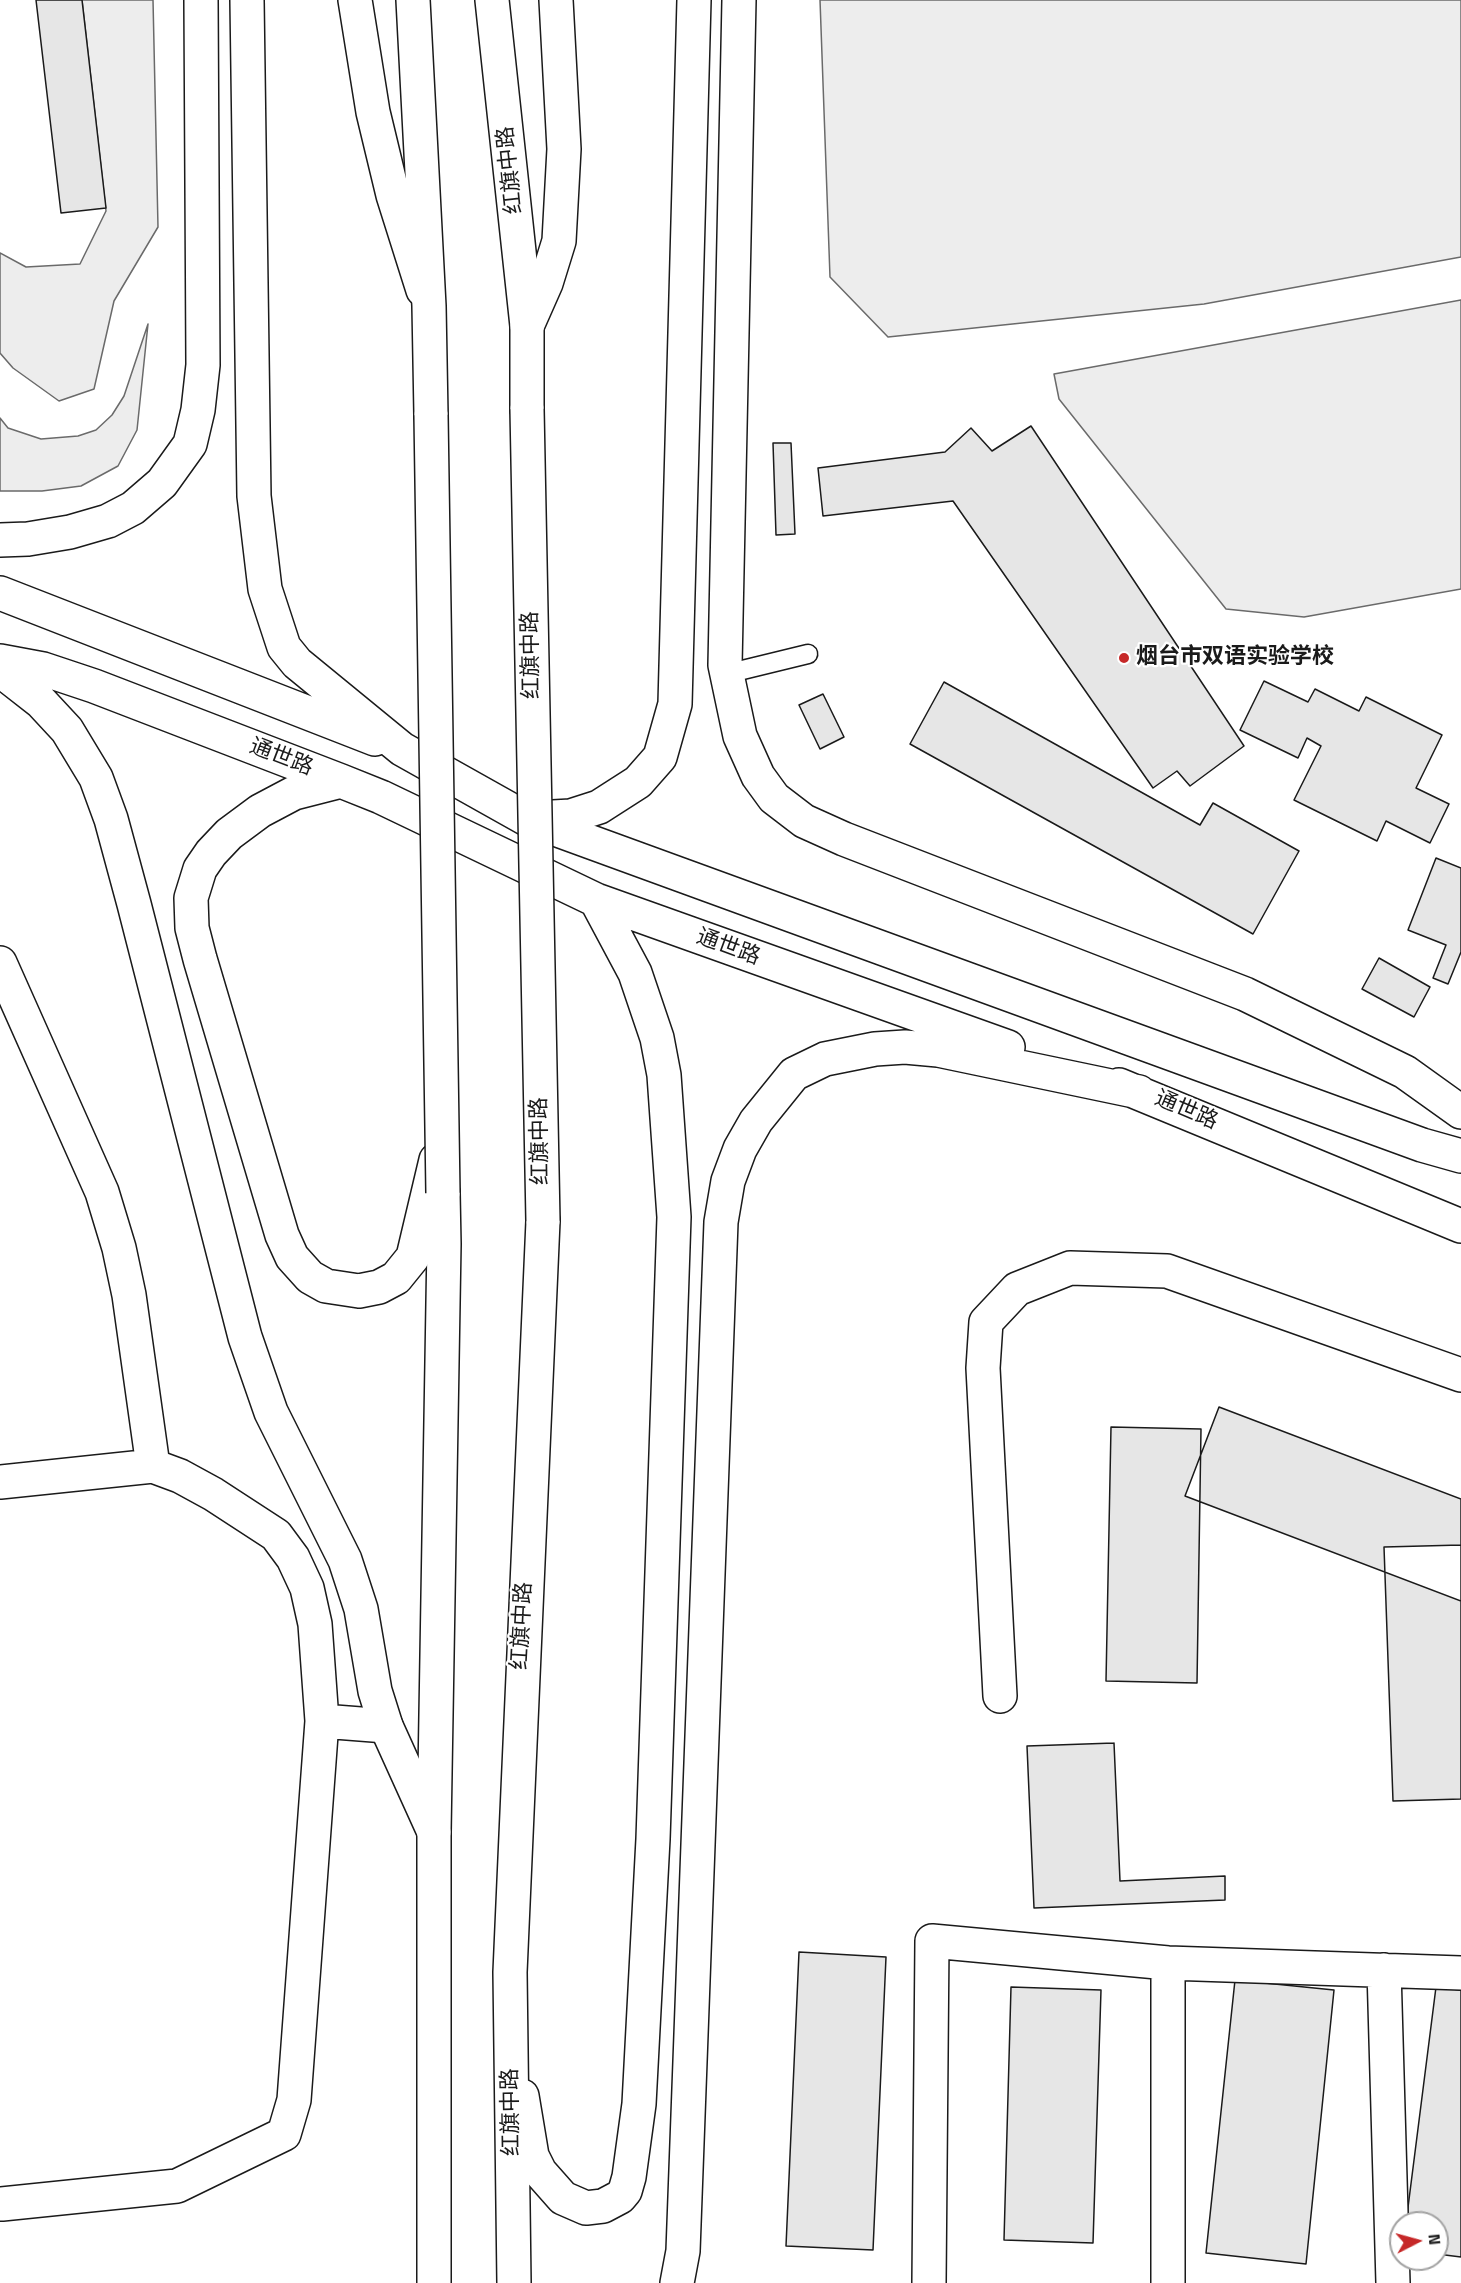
<!DOCTYPE html>
<meta charset="utf-8">
<style>
body{margin:0}
#map{position:relative;width:1461px;height:2283px;overflow:hidden;background:#fff;font-family:"Titillium Web",sans-serif}
canvas{display:block}
.north{position:absolute;left:1389px;top:2211px;width:60px;height:60px;box-sizing:border-box;background:#fff;border:2px solid #a3a3a3;border-radius:50%;rotate:84deg;font-size:16px;font-weight:700;line-height:24px;text-align:center;color:#1a1a1a}
.north::after{content:'';display:block;margin:auto;width:21px;height:27px;background:#c62828;clip-path:polygon(50% 0,100% 100%,50% 72%,0 100%)}
</style>
<div id="map">
<canvas width="1461" height="2283"></canvas>
<div class="north">N</div>
</div>
<script>
const ctx = document.querySelector('canvas').getContext('2d');
ctx.lineJoin = 'round';
function paint(path, color) { ctx.fillStyle = color; ctx.fill(path, 'evenodd'); }
const toPath = rows => new Path2D(rows.map(r => 'M' + r).join(''));
function trace(path, color, width, dash) { ctx.strokeStyle = color; ctx.lineWidth = width; ctx.lineCap = dash ? 'butt' : 'round'; ctx.setLineDash(dash || []); ctx.stroke(path); }
function drawText(font, color, halo, rows, align = 'center') {
  ctx.font = font + ' "Titillium Web","Noto Sans SC",sans-serif'; ctx.lineWidth = 4.5; ctx.setLineDash([]); ctx.textBaseline = 'middle'; ctx.strokeStyle = halo; ctx.fillStyle = color; for (const [text, x, y, turn = 0] of rows) {
    ctx.save(); ctx.translate(x, y); ctx.rotate((+turn || 0) * Math.PI / 180); ctx.textAlign = isNaN(turn) ? turn : align; if (halo) ctx.strokeText(text, 0, 0); ctx.fillText(text, 0, 0); ctx.restore();
  }
}
const built = toPath([
 [82,0,153,0,158,227,114,301,94,389,59,401,13,368,0,353,0,253,26,267,80,264,106,211,82,0],
 [820,0,1461,0,1461,257,1204,304,888,337,830,277,820,0],
 [1461,300,1461,589,1304,617,1226,609,1059,399,1054,374,1461,300],
 [148,324,137,430,118,466,81,486,42,491,0,491,0,418,8,428,41,439,78,436,96,430,112,415,124,396,148,324]
]);
paint(built, '#ededed');
trace(built, '#6a6a6a', 1.5);
const building = toPath([
 [36,0,82,0,106,208,61,213,36,0],
 [1031,426,1244,746,1190,786,1177,771,1153,788,953,501,823,516,818,468,945,452,971,428,992,451,1031,426],
 [773,443,791,443,795,534,776,535,773,443],
 [1264,681,1308,702,1315,689,1359,711,1366,697,1442,735,1416,788,1449,804,1430,843,1386,821,1377,841,1294,800,1321,746,1307,738,1298,758,1240,730,1264,681],
 [944,682,1200,825,1213,803,1299,851,1253,934,910,744,944,682],
 [823,694,844,737,820,749,799,705,823,694],
 [1436,858,1461,868,1461,952,1448,984,1433,978,1446,945,1408,930,1436,858],
 [1379,958,1430,987,1414,1017,1362,989,1379,958],
 [1219,1407,1461,1499,1461,1601,1185,1496,1219,1407],
 [1111,1427,1201,1429,1197,1683,1106,1681,1111,1427],
 [1461,1545,1461,1799,1393,1801,1384,1547,1461,1545],
 [1114,1743,1120,1881,1225,1876,1225,1900,1034,1908,1027,1746,1114,1743],
 [799,1952,886,1957,873,2250,786,2246,799,1952],
 [1235,1980,1334,1990,1306,2264,1206,2253,1235,1980],
 [1011,1987,1101,1990,1093,2243,1004,2240,1011,1987],
 [1436,1987,1461,1990,1461,2257,1437,2254,1437,2223,1406,2223,1436,1987]
]);
paint(building, '#e6e6e6');
trace(building, '#1a1a1a', 1.5);
const lane = toPath([
 [726,674,808,654]
]);
const street = toPath([
 [0,963,102,1192,119,1248,129,1295,153,1466],
 [0,1482,153,1466,180,1476,213,1494,276,1535,293,1558,307,1588,315,1624,322,1721,386,1726],
 [1000,1696,983,1368,986,1322,1017,1289,1070,1268,1167,1271,1461,1375],
 [1384,1970,1393,2283],
 [2,2204,177,2186,284,2134,294,2100,322,1721],
 [929,2283,932,1941,1168,1963,1461,1973],
 [1168,2283,1168,1963]
]);
const secondary = toPath([
 [247,0,254,496,265,589,284,647,297,663,402,749,525,818,1422,1145,1461,1156],
 [355,0,373,112,393,195,423,290],
 [739,0,725,665,740,736,758,776,774,798,804,821,844,839,1245,994,1405,1072,1461,1112],
 [527,326,546,283,559,241,564,149,556,0],
 [0,540,28,539,70,532,108,521,133,508,162,483,190,444,198,410,203,365,201,0],
 [0,593,375,739],
 [0,661,43,669,94,686,341,781,381,797,596,900,1008,1047],
 [0,670,41,702,67,730,96,778,111,819,134,904,245,1337,271,1412,345,1560,361,1609,375,1691,386,1726,434,1832],
 [341,781,294,793,260,811,229,834,211,853,200,869,191,898,192,928,200,959,282,1235,292,1257,310,1277,326,1286,359,1291,379,1287,396,1278,413,1257,436,1160],
 [535,818,571,816,599,807,638,782,660,757,675,704,694,0],
 [1119,1085,1461,1226],
 [522,2096,532,2156,540,2172,563,2198,586,2208,603,2206,620,2197,625,2191,629,2177,639,2104,653,1839,674,1217,664,1075,657,1038,635,973,596,900],
 [677,2283,683,2251,721,1222,728,1181,740,1149,756,1121,794,1074,825,1059,875,1049,905,1047,938,1050,1139,1092]
]);
const primary = toPath([
 [413,0,429,306,431,415],
 [492,0,527,326,527,409],
 [434,2283,434,1832,444,1244,443,1193],
 [514,2283,510,1972,543,1221]
]);
trace(lane, '#1a1a1a', 21);
trace(street, '#1a1a1a', 36);
trace(secondary, '#1a1a1a', 36);
trace(primary, '#1a1a1a', 36);
trace(lane, '#fff', 18);
trace(street, '#fff', 33);
trace(secondary, '#fff', 33);
trace(primary, '#fff', 33);
const primaryBridge = toPath([
 [527,409,543,1221],
 [431,415,443,1193]
]);
trace(primaryBridge, '#1a1a1a', 36, []);
trace(primaryBridge, '#fff', 33);
for (const [x, y, r, color] of [
 [1124,658,6,"#c62828"]
]) { const dot = new Path2D(); dot.arc(x, y, r, 0, 2 * Math.PI); ctx.fillStyle = color; ctx.fill(dot); trace(dot, '#fff', 2); }
drawText('22px', '#1a1a1a', '#fff', [
 ["红旗中路",511,170,-96],
 ["红旗中路",532,655,-91],
 ["通世路",281,758,21],
 ["通世路",728,948,20],
 ["通世路",1186,1111,23],
 ["红旗中路",541,1141,-91],
 ["红旗中路",523,1626,-87],
 ["红旗中路",512,2112,-91]
]);
drawText('bold 22px', '#1a1a1a', '#fff', [
 ["烟台市双语实验学校",1136,658]
], 'left');
</script>
